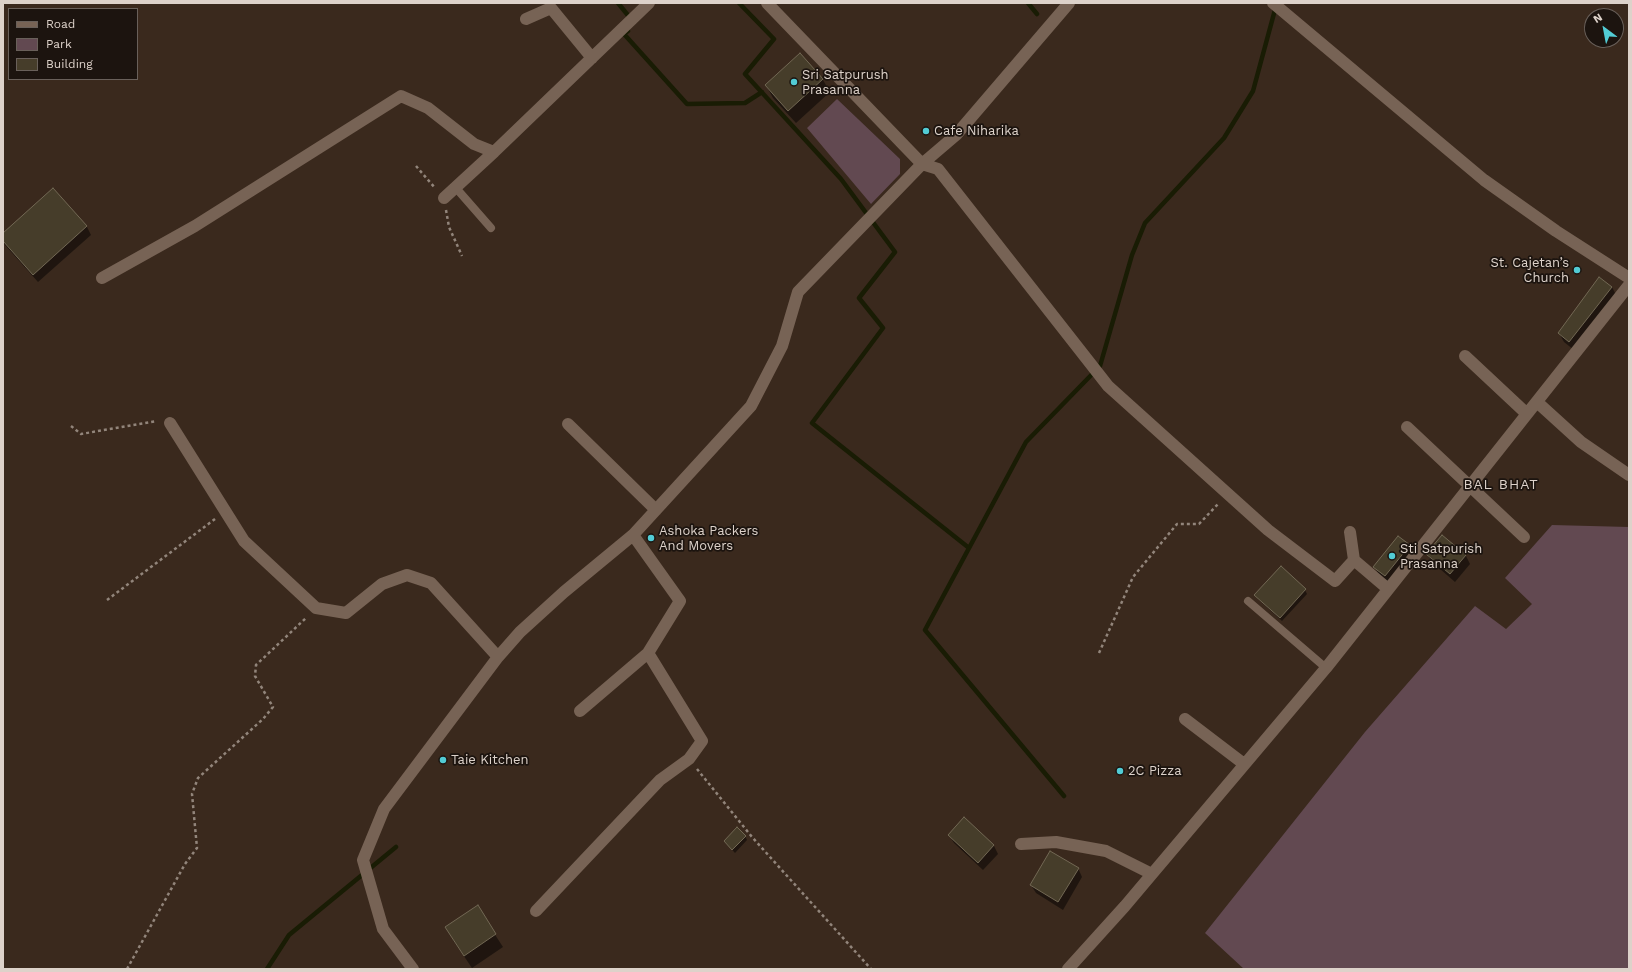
<!DOCTYPE html>
<meta charset="utf-8">
<style>
body{margin:0}
#map{position:relative;width:1632px;height:972px;overflow:hidden;background:#3a291d;font-family:"Work Sans",sans-serif}
canvas{display:block}
.frame{position:absolute;inset:0;border:4px solid #ddd2ca;pointer-events:none}
.legend{position:absolute;left:8px;top:8px;width:130px;height:72px;box-sizing:border-box;background:#1c140f;border:1px solid #69605a;margin:0;padding:5px 7px;list-style:none;font-size:12px;color:#ddd2ca}
.legend li{display:flex;align-items:center;gap:8px;height:20px}
.legend b{width:20px;border:1px solid #69605a}
.north{position:absolute;left:1584px;top:8px;width:40px;height:40px;box-sizing:border-box;background:#1c140f;border:1px solid #69605a;border-radius:50%;rotate:328deg;font-size:11px;font-weight:700;line-height:16px;text-align:center;color:#ddd2ca}
.north::after{content:'';display:block;margin:auto;width:14px;height:18px;background:#52ccd5;clip-path:polygon(50% 0,100% 100%,50% 72%,0 100%)}
</style>
<div id="map">
<canvas width="1632" height="972"></canvas>
<div class="frame"></div>
<ul class="legend">
<li><b style="height:5px;background:#776355"></b>Road</li>
<li><b style="height:11px;background:#624951"></b>Park</li>
<li><b style="height:11px;background:#463d2a"></b>Building</li>
</ul>
<div class="north">N</div>
</div>
<script>
const ctx = document.querySelector('canvas').getContext('2d');
ctx.lineJoin = 'round';
function paint(path, color) { ctx.fillStyle = color; ctx.fill(path, 'evenodd'); }
const toPath = rows => new Path2D(rows.map(r => 'M' + r).join(''));
function trace(path, color, width, dash) { ctx.strokeStyle = color; ctx.lineWidth = width; ctx.lineCap = dash ? 'butt' : 'round'; ctx.setLineDash(dash || []); ctx.stroke(path); }
function drawText(font, color, halo, rows, align = 'center') {
  ctx.font = font + ' "Work Sans",sans-serif'; ctx.lineWidth = 3.5; ctx.setLineDash([]); ctx.textBaseline = 'middle'; ctx.strokeStyle = halo; ctx.fillStyle = color; for (const [text, x, y, turn = 0] of rows) {
    ctx.save(); ctx.translate(x, y); ctx.rotate((+turn || 0) * Math.PI / 180); ctx.textAlign = isNaN(turn) ? turn : align; if (halo) ctx.strokeText(text, 0, 0); ctx.fillText(text, 0, 0); ctx.restore();
  }
}
paint(toPath([
 [837,99,900,159,900,174,871,204,807,128],
 [1552,525,1629,527,1629,969,1244,969,1205,933,1365,732,1475,606,1506,629,1532,604,1505,578]
]), '#624951');
paint(toPath([
 [800,55,823,80,830,92,796,123,773,98,766,85],
 [53,190,87,227,91,235,38,282,5,245,3,242,3,234],
 [1612,287,1616,295,1574,350,1564,342,1559,333],
 [1442,536,1466,556,1470,564,1455,582,1432,562,1427,554],
 [1409,546,1414,554,1390,583,1379,575,1375,567],
 [1281,567,1305,590,1307,594,1282,621,1258,599,1256,595],
 [964,818,994,846,998,854,983,870,954,843,949,835],
 [745,836,747,840,735,853,725,842],
 [1078,868,1082,877,1063,910,1036,893,1031,885],
 [477,907,503,947,472,968,453,940]
]), '#0007');
trace(toPath([
 [618,3,631,19],
 [739,3,774,39,745,74,841,179,895,252,859,298,883,328,812,423,969,548],
 [1028,3,1037,14],
 [628,31,624,34,687,104,745,103,762,92],
 [1064,796,925,630,1026,442,1100,366,1132,255,1145,223,1224,138,1253,91,1276,6],
 [267,969,289,935,396,847]
]), '#191c04', 4.5);
const building = toPath([
 [800,53,823,79,788,111,765,85,800,53],
 [53,188,87,226,33,275,3,241,3,233,53,188],
 [1599,277,1612,287,1569,342,1558,333,1599,277],
 [1442,535,1466,555,1450,574,1426,554,1442,535],
 [1398,536,1410,545,1385,576,1373,567,1398,536],
 [1281,566,1306,589,1280,618,1254,595,1281,566],
 [964,817,994,845,978,863,948,835,964,817],
 [737,827,746,836,732,850,724,841,737,827],
 [1050,851,1079,868,1058,902,1030,885,1050,851],
 [478,905,496,934,464,956,445,927,478,905]
]);
paint(building, '#463d2a');
trace(building, '#726854', 1);
trace(toPath([
 [416,166,435,188],
 [446,210,449,227,462,256],
 [71,426,81,434,157,421],
 [107,600,215,519],
 [1099,653,1133,577,1177,524,1199,524,1219,503],
 [697,769,752,837,871,969],
 [127,969,185,864,197,848,192,794,198,778,263,719,273,707,255,676,256,665,307,617]
]), '#92857b', 2.5, [3, 3]);
trace(toPath([
 [456,188,491,228],
 [1248,601,1326,668]
]), '#776355', 8);
trace(toPath([
 [767,3,922,164,938,169,1108,386,1268,530,1335,581,1354,560,1388,589],
 [1273,3,1484,180,1556,231,1629,278],
 [526,19,551,8,592,58],
 [444,198,494,152],
 [102,278,195,226,401,96,428,108,474,144,494,152,649,3],
 [1465,356,1527,414],
 [1537,402,1581,442,1629,475],
 [170,423,244,541,316,608,346,613,382,584,407,575,431,583,498,657],
 [568,424,656,510],
 [1407,427,1524,537],
 [1350,532,1354,560],
 [580,711,648,653],
 [1185,719,1244,764],
 [1021,844,1056,842,1106,851,1152,874],
 [536,911,660,780,689,759,702,741,648,653,680,601,633,535],
 [413,969,383,929,363,860,384,809,498,657,520,632,564,592,633,535,751,406,782,346,798,292,922,164,956,135,1069,3],
 [1068,969,1125,906,1326,668,1629,285]
]), '#776355', 12);
for (const [x, y, r, color] of [
 [794,82,4,"#52ccd5"],
 [926,131,4,"#52ccd5"],
 [1577,270,4,"#52ccd5"],
 [651,538,4,"#52ccd5"],
 [1392,556,4,"#52ccd5"],
 [443,760,4,"#52ccd5"],
 [1120,771,4,"#52ccd5"]
]) { const dot = new Path2D(); dot.arc(x, y, r, 0, 2 * Math.PI); ctx.fillStyle = color; ctx.fill(dot); trace(dot, '#1c140f', 1.5); }
drawText('13px', '#ddd2ca', '#1c140f', [
 ["Sri Satpurush",802,75],
 ["Prasanna",802,90],
 ["Cafe Niharika",934,131],
 ["St. Cajetan’s",1569,263,"right"],
 ["Church",1569,278,"right"],
 ["Ashoka Packers",659,531],
 ["And Movers",659,546],
 ["Sti Satpurish",1400,549],
 ["Prasanna",1400,564],
 ["Taie Kitchen",451,760],
 ["2C Pizza",1128,771]
], 'left');
ctx.letterSpacing = '1px';
drawText('14px', '#ddd2ca', '#1c140f', [
 ["BAL BHAT",1501,485]
]);
ctx.letterSpacing = '0px';
</script>
